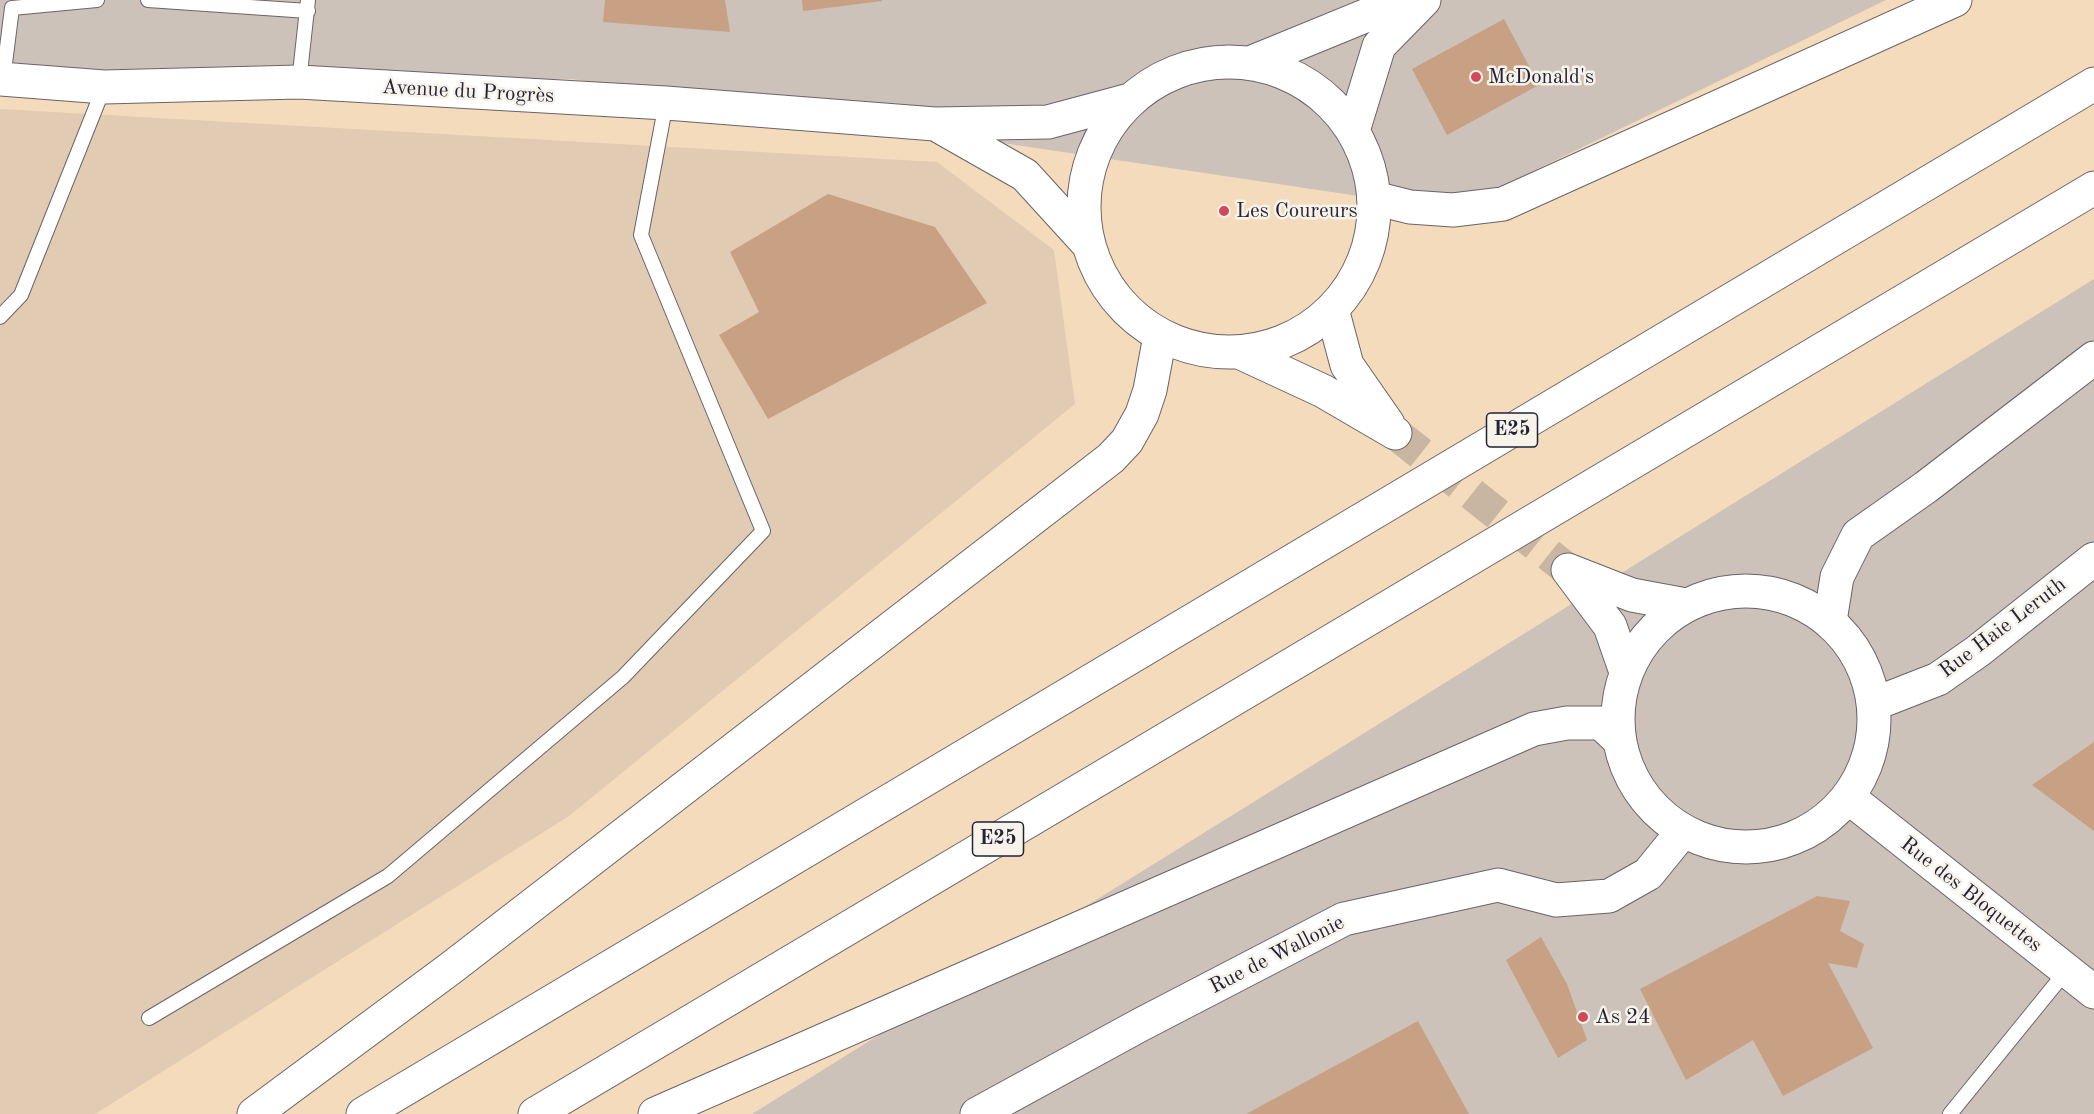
<!DOCTYPE html>
<meta charset="utf-8">
<style>
body{margin:0}
canvas{display:block;background:#f3dbbc}
</style>
<canvas width="2094" height="1114"></canvas>
<script>
const ctx = document.querySelector('canvas').getContext('2d');
ctx.lineJoin = 'round';
function paint(path, color) { ctx.fillStyle = color; ctx.fill(path, 'evenodd'); }
const toPath = rows => new Path2D(rows.map(r => 'M' + r).join(''));
function trace(path, color, width, dash) { ctx.strokeStyle = color; ctx.lineWidth = width; ctx.lineCap = dash ? 'butt' : 'round'; ctx.setLineDash(dash || []); ctx.stroke(path); }
function drawText(font, color, halo, rows, align = 'center') {
  ctx.font = font + ' "Old Standard TT",serif'; ctx.lineWidth = 5; ctx.setLineDash([]); ctx.textBaseline = 'middle'; ctx.strokeStyle = halo; ctx.fillStyle = color; for (const [text, x, y, turn = 0] of rows) {
    ctx.save(); ctx.translate(x, y); ctx.rotate((+turn || 0) * Math.PI / 180); ctx.textAlign = isNaN(turn) ? turn : align; if (halo) ctx.strokeText(text, 0, 0); ctx.fillText(text, 0, 0); ctx.restore();
  }
}
paint(toPath([
 [0,109,937,162,1054,250,1075,404,569,816,95,1114,0,1114]
]), '#e1ccb3');
paint(toPath([
 [0,0,1886,0,1453,210,572,79,3,79,0,69],
 [2094,279,2094,1114,752,1114]
]), '#ccc2b9');
paint(toPath([
 [605,0,725,0,730,32,603,22],
 [802,0,882,0,882,1,803,11],
 [1504,19,1539,85,1447,135,1412,69],
 [828,194,935,227,987,303,768,419,719,335,759,312,730,252],
 [2094,742,2094,831,2032,785],
 [1817,896,1850,901,1840,931,1864,944,1857,968,1828,963,1873,1048,1783,1096,1753,1040,1686,1080,1640,989],
 [1541,937,1567,984,1587,1040,1558,1058,1506,960],
 [1418,1021,1469,1114,1246,1114]
]), '#c8a083');
trace(toPath([
 [1395,433,1568,570]
]), '#c9b6a2', 33, [33, 16]);
const service = toPath([
 [148,0,308,11],
 [3,79,12,8,97,0],
 [299,82,308,0],
 [0,317,21,295,104,87],
 [149,1018,388,876,623,677,763,531,641,235,666,103],
 [1950,1114,2067,970]
]);
const tertiary = toPath([
 '1084 207a145 145 0 1 1 290 0a145 145 0 1 1-290 0Z',
 [1250,63,1404,0],
 [0,79,104,87,299,82,666,103,935,124,1048,122,1130,100],
 [937,125,1025,175,1087,243],
 [1353,131,1379,46,1424,0],
 [1332,309,1347,365,1388,424],
 [1239,352,1323,391,1395,433],
 [1568,570,1632,595,1686,605],
 [1568,570,1610,626,1626,672],
 '1618 719a128 128 0 1 1 256 0a128 128 0 1 1-256 0Z',
 [1874,704,1938,679,1978,651,2094,559],
 [1848,797,2094,992],
 [977,1114,1140,1025,1344,919,1498,885,1556,900,1609,896,1648,874,1683,831]
]);
const motorway = toPath([
 [1374,198,1410,207,1453,210,1503,204,1955,0],
 [1830,621,1837,577,1858,535,1926,487,2094,358],
 [254,1114,451,968,1111,458,1127,441,1142,414,1150,390,1160,336],
 [363,1114,2094,84],
 [535,1114,2094,188],
 [655,1114,1534,729,1567,723,1601,723,1619,740]
]);
trace(service, '#6b6368', 16);
trace(tertiary, '#6b6368', 35);
trace(motorway, '#6b6368', 35);
trace(service, '#fff', 14);
trace(tertiary, '#fff', 33);
trace(motorway, '#fff', 33);
for (const [x, y, r, color] of [
 [1476,77,6,"#d1495b"],
 [1224,211,6,"#d1495b"],
 [1583,1017,6,"#d1495b"]
]) { const dot = new Path2D(); dot.arc(x, y, r, 0, 2 * Math.PI); ctx.fillStyle = color; ctx.fill(dot); trace(dot, '#f7f3e8', 2); }
for (const [x, y, w] of [
 [1512,430,51],
 [998,839,51]
]) { const box = new Path2D(); box.roundRect(x - w / 2, y - 17, w, 34, 4.5); ctx.fillStyle = '#f7f3e8'; ctx.fill(box); trace(box, '#22223b', 1.5); }
drawText('bold 20px', '#22223b', null, [
 ["E25",1512,430],
 ["E25",998,839]
]);
drawText('21px', '#22223b', '#f7f3e8', [
 ["McDonald's",1488,77],
 ["Les Coureurs",1236,211],
 ["As 24",1595,1017]
], 'left');
drawText('21px', '#22223b', '#f7f3e8', [
 ["Avenue du Progrès",468,92,3],
 ["Rue Haie Leruth",2003,628,-37],
 ["Rue des Bloquettes",1971,895,38],
 ["Rue de Wallonie",1277,955,-27]
]);
</script>
